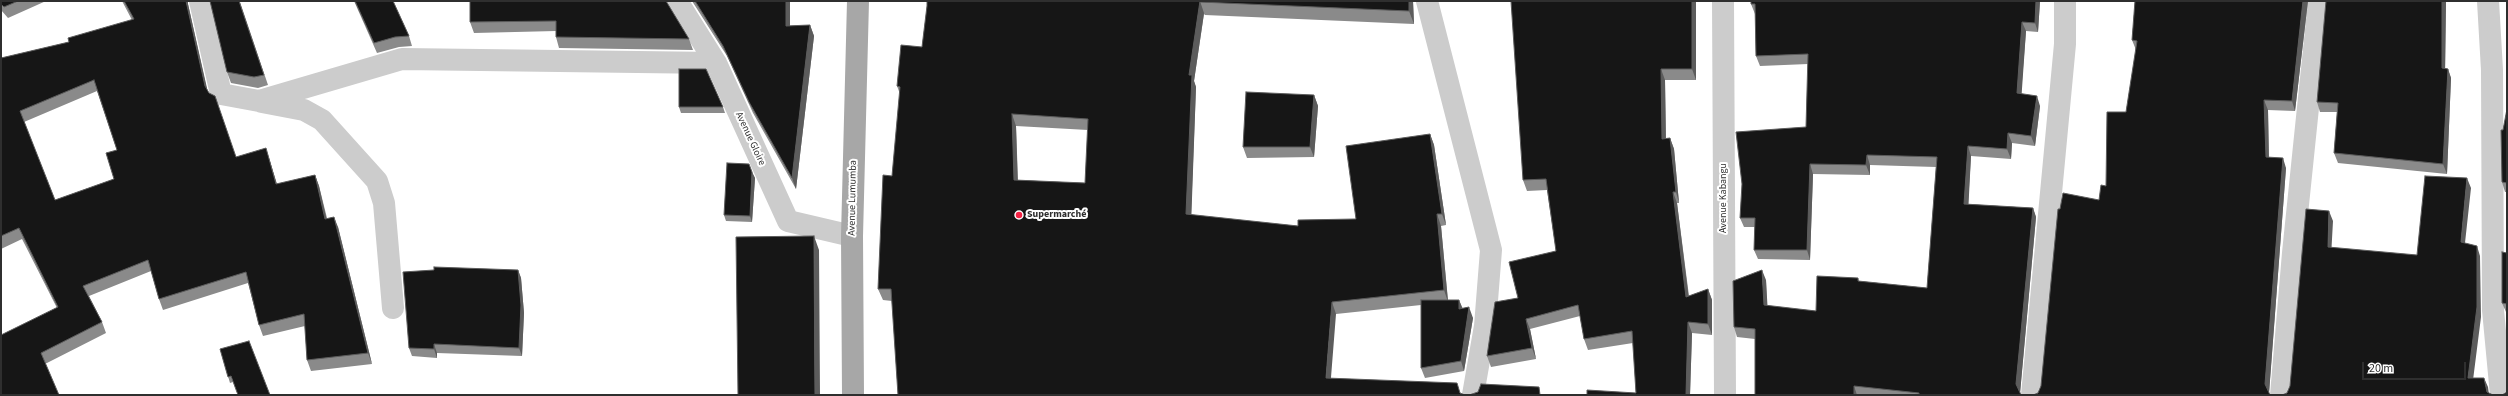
<!DOCTYPE html>
<meta charset="utf-8">
<style>
body{margin:0}
#map{position:relative;width:2508px;height:396px;overflow:hidden;background:#fff;font-family:"Source Sans 3",sans-serif}
canvas{display:block}
.frame{position:absolute;inset:0;border:2px solid #2f2f2f;pointer-events:none}
.scale{position:absolute;left:2362px;top:362px;width:104px;height:18px;box-sizing:border-box;border:2px solid #2f2f2f;border-top:0;padding-left:5px;font-size:12px;line-height:14px;white-space:nowrap;color:#2f2f2f;-webkit-text-stroke:3px #fff;paint-order:stroke}
</style>
<div id="map">
<canvas width="2508" height="396"></canvas>
<div class="frame"></div>
<div class="scale">20 m</div>
</div>
<script>
const ctx = document.querySelector('canvas').getContext('2d');
ctx.lineJoin = 'round';
const toPath = rows => new Path2D(rows.map(r => 'M' + r).join(''));
function trace(path, color, width, dash) { ctx.strokeStyle = color; ctx.lineWidth = width; ctx.lineCap = dash ? 'butt' : 'round'; ctx.setLineDash(dash || []); ctx.stroke(path); }
function paint(path, color) { ctx.fillStyle = color; ctx.fill(path, 'evenodd'); }
function drawText(font, color, halo, rows, align = 'center') {
  ctx.font = font + ' "Source Sans 3",sans-serif'; ctx.lineWidth = 4; ctx.setLineDash([]); ctx.textBaseline = 'middle'; ctx.strokeStyle = halo; ctx.fillStyle = color; for (const [text, x, y, turn = 0] of rows) {
    ctx.save(); ctx.translate(x, y); ctx.rotate((+turn || 0) * Math.PI / 180); ctx.textAlign = isNaN(turn) ? turn : align; if (halo) ctx.strokeText(text, 0, 0); ctx.fillText(text, 0, 0); ctx.restore();
  }
}
trace(toPath([
 [200,1,221,94,259,101,402,59,716,63],
 [677,1,716,63,788,221,852,236],
 [1427,1,1491,250,1485,326,1473,395],
 [1723,1,1725,395],
 [2488,1,2492,70,2493,310,2501,395],
 [262,102,304,110,322,120,377,181,384,203,393,308],
 [2032,395,2065,44,2065,1],
 [2281,395,2293,253,2319,1]
]), '#ccc', 22);
trace(toPath([
 [853,395,852,236,858,1]
]), '#a7a7a7', 22);
paint(toPath([
 [1,1,46,1,8,18,1,10],
 [122,1,188,1,188,4,207,90,236,157,269,158,277,184,315,175,319,186,327,218,338,227,372,364,311,371,307,360,305,326,263,336,259,325,248,283,163,310,159,299,151,271,89,296,102,322,106,333,45,364,1,395,57,308,22,239,1,249,1,58,69,42,132,20],
 [97,91,117,150,114,179,55,200,24,122],
 [210,1,242,1,240,2,268,85,258,88,231,83,227,72],
 [354,1,393,1,409,36,412,46,399,47,377,53],
 [470,1,689,39,693,50,559,48,556,37,556,31,474,33,470,22],
 [692,1,790,1,790,26,810,25,814,36,796,189,753,113,727,56],
 [927,1,1413,1,1414,24,1205,15,1204,14,1194,81,1196,87,1191,215,1298,226,1356,219,1430,134,1434,145,1446,225,1441,226,1448,300,1459,300,1463,309,1473,318,1464,371,1425,378,1421,368,1421,305,1336,314,898,395,892,301,883,300,878,289,892,176,900,94,897,86,922,47,927,6],
 [1016,126,1088,130,1085,183,1018,180],
 [1696,1,1696,80,1665,80,1666,138,1670,138,1674,149,1679,203,1677,203,1689,296,1708,289,1712,300,1712,335,1692,333,1690,395,1587,395,1636,393,1633,343,1588,350,1584,339,1580,316,1530,329,1536,359,1491,367,1487,356,1518,298,1556,251,1547,190,1527,191,1523,180],
 [1751,1,2040,1,2038,32,2026,31,2021,94,2040,106,2035,146,2012,143,2011,159,1971,156,1968,204,2033,208,2036,217,2020,392,2021,395,1755,395,1755,339,1737,337,1734,327,1766,280,1767,306,1816,311,1858,278,1859,281,1927,288,1936,167,1870,165,1870,175,1813,174,1810,260,1758,259,1754,250,1755,227,1744,227,1740,218,1806,127,1808,64,1760,66,1756,56,1755,14,1751,4],
 [2135,1,2308,1,2295,111,2268,110,2269,157,2286,168,2269,392,2038,393,2041,386,2060,209,2099,200,2106,186,2126,112,2136,50,2132,40],
 [2446,1,2445,68,2448,69,2451,78,2447,174,2338,163,2334,153,2337,112,2320,112,2317,102],
 [1314,95,1318,106,1314,157,1247,158,1243,147],
 [679,107,723,107,725,113,681,113],
 [2507,109,2507,192,2505,192,2502,182,2503,130],
 [752,172,755,178,752,222,726,221,724,215],
 [2507,253,2507,313,2506,312,2502,303],
 [518,270,521,278,524,313,522,356,437,353,437,358,412,356,409,348],
 [220,349,233,382,230,383]
]), '#8a8a8a');
paint(toPath([
 [186,1,188,1,188,4,209,97,205,86],
 [786,1,790,1,790,37,786,26],
 [1200,1,1204,13,1194,81,1196,87,1191,226,1186,214,1189,75],
 [1409,1,1413,1,1414,24,1409,11],
 [1692,1,1696,1,1696,80,1692,69],
 [2036,1,2040,1,2038,32,2035,23],
 [2303,1,2308,1,2295,111,2292,101],
 [2442,1,2446,1,2445,78,2442,68],
 [2022,22,2026,31,2021,103,2017,93],
 [810,25,814,36,796,189,792,178],
 [1661,69,1665,80,1666,150,1662,139],
 [2448,69,2451,78,2447,174,2443,164],
 [1314,95,1318,106,1314,157,1310,147],
 [2037,96,2040,106,2035,146,2031,136],
 [2264,100,2268,110,2269,167,2266,157],
 [1012,114,1016,126,1018,192,1014,180],
 [2008,133,2012,143,2011,159,2007,149],
 [1430,134,1434,145,1446,225,1442,214],
 [1670,138,1674,149,1679,203,1676,192],
 [1968,146,1971,156,1968,214,1964,204],
 [266,148,269,158,280,195,276,184],
 [1867,155,1870,165,1870,175,1866,165],
 [2283,158,2286,168,2269,394,2265,384],
 [1810,164,1813,174,1810,260,1807,250],
 [752,172,755,178,752,222,750,216],
 [315,175,319,186,329,230,325,219],
 [2467,178,2471,188,2464,252,2461,242],
 [1673,192,1677,203,1690,308,1686,297],
 [2033,208,2036,217,2020,394,2016,384],
 [2329,211,2333,221,2331,257,2328,247],
 [1437,214,1441,226,1448,302,1444,290],
 [334,217,338,227,372,364,368,353],
 [814,236,819,250,820,395,815,395],
 [2477,246,2480,256,2481,317,2472,388,2468,378],
 [518,270,521,278,524,313,522,356,519,348],
 [1762,270,1766,280,1768,315,1764,305],
 [1708,289,1712,300,1712,335,1708,324],
 [1459,300,1463,310,1459,309],
 [1332,302,1336,314,1330,390,1326,378],
 [1469,307,1473,318,1464,371,1461,361],
 [1526,319,1530,329,1536,359,1532,348],
 [1688,322,1692,333,1690,395,1686,395],
 [434,344,437,353,437,358,434,349],
 [2484,378,2488,387,2489,395,2487,392],
 [1854,386,1857,395,1854,395]
]), '#5c5c5c');
const building = toPath([
 [1,1,18,1,4,7,1,4,1,1],
 [124,1,186,1,205,86,209,93,215,96,236,157,266,148,276,184,315,175,325,219,334,217,368,353,307,360,304,314,259,325,246,272,159,299,148,260,83,286,102,322,41,353,59,395,1,395,1,335,58,307,19,228,1,236,1,58,69,42,68,38,134,19,124,1],
 [94,80,117,150,106,153,114,179,55,200,20,111,94,80],
 [210,1,239,1,264,75,254,77,227,72,210,1],
 [355,1,393,1,409,36,395,37,374,43,355,1],
 [470,1,666,1,689,39,556,37,556,21,470,22,470,1],
 [695,1,786,1,786,26,810,25,792,178,749,102,723,46,695,1],
 [927,1,1200,1,1189,75,1192,75,1186,214,1298,226,1298,220,1356,219,1346,146,1430,134,1442,214,1437,214,1444,290,1332,302,1326,378,1457,383,1460,393,1465,395,898,395,891,289,878,289,883,175,892,176,900,87,897,86,901,45,922,47,927,6,927,1],
 [1012,114,1088,119,1085,183,1014,180,1012,114],
 [1200,1,1409,1,1409,11,1200,2,1200,1],
 [1511,1,1692,1,1692,69,1661,69,1662,139,1670,138,1676,192,1673,192,1686,297,1708,289,1708,324,1688,322,1686,395,1587,395,1587,390,1636,393,1632,331,1584,339,1578,305,1526,319,1532,348,1487,356,1495,302,1518,298,1509,262,1556,251,1546,179,1523,180,1511,1],
 [1751,1,2036,1,2035,23,2022,22,2017,93,2037,96,2031,136,2008,133,2007,149,1968,146,1964,204,2033,208,2016,384,2021,395,1919,395,1919,393,1854,386,1854,395,1755,395,1755,329,1734,327,1733,281,1762,270,1764,305,1816,311,1817,276,1858,278,1858,281,1927,288,1937,157,1867,155,1866,165,1810,164,1807,250,1754,250,1755,218,1740,218,1742,184,1736,132,1806,127,1808,54,1756,56,1755,4,1751,4,1751,1],
 [2135,1,2303,1,2292,101,2264,100,2266,157,2283,158,2265,384,2270,395,2033,395,2038,393,2041,386,2058,209,2060,209,2063,193,2099,200,2101,185,2106,186,2107,112,2126,112,2137,41,2132,40,2135,1],
 [2326,1,2442,1,2442,68,2448,69,2443,164,2334,153,2338,103,2317,102,2326,1],
 [679,69,706,69,723,107,679,107,679,69],
 [1246,92,1314,95,1310,147,1243,147,1246,92],
 [2507,109,2507,183,2502,182,2501,130,2503,130,2507,109],
 [727,163,749,164,752,172,750,216,724,215,727,163],
 [2425,176,2467,178,2461,242,2477,246,2477,307,2468,378,2484,378,2487,392,2493,395,2282,395,2287,393,2290,386,2306,209,2329,211,2328,247,2417,255,2425,176],
 [814,236,815,395,738,395,736,237,814,236],
 [2502,252,2507,253,2507,304,2502,303,2502,252],
 [434,267,518,270,521,305,519,348,434,344,434,349,409,348,403,272,434,270,434,267],
 [1421,300,1459,300,1459,309,1469,307,1461,361,1421,368,1421,300],
 [249,341,270,395,238,395,231,376,228,377,220,349,249,341],
 [1481,384,1539,387,1540,395,1469,395,1478,392,1481,384],
 [2507,392,2507,395,2502,395,2507,392]
]);
paint(building, '#161616');
trace(building, '#5c5c5c', 1);
for (const [x, y, r, color] of [
 [1019,215,4,"#f52244"]
]) { const dot = new Path2D(); dot.arc(x, y, r, 0, 2 * Math.PI); ctx.fillStyle = color; ctx.fill(dot); trace(dot, '#fff', 1.5); }
drawText('10px', '#2f2f2f', '#fff', [
 ["Avenue Gloire",750,139,65],
 ["Avenue Lumumba",853,198,-89],
 ["Avenue Kabangu",1724,198,-90]
]);
drawText('bold 10px', '#2f2f2f', '#fff', [
 ["Supermarché",1027,215]
], 'left');
</script>
